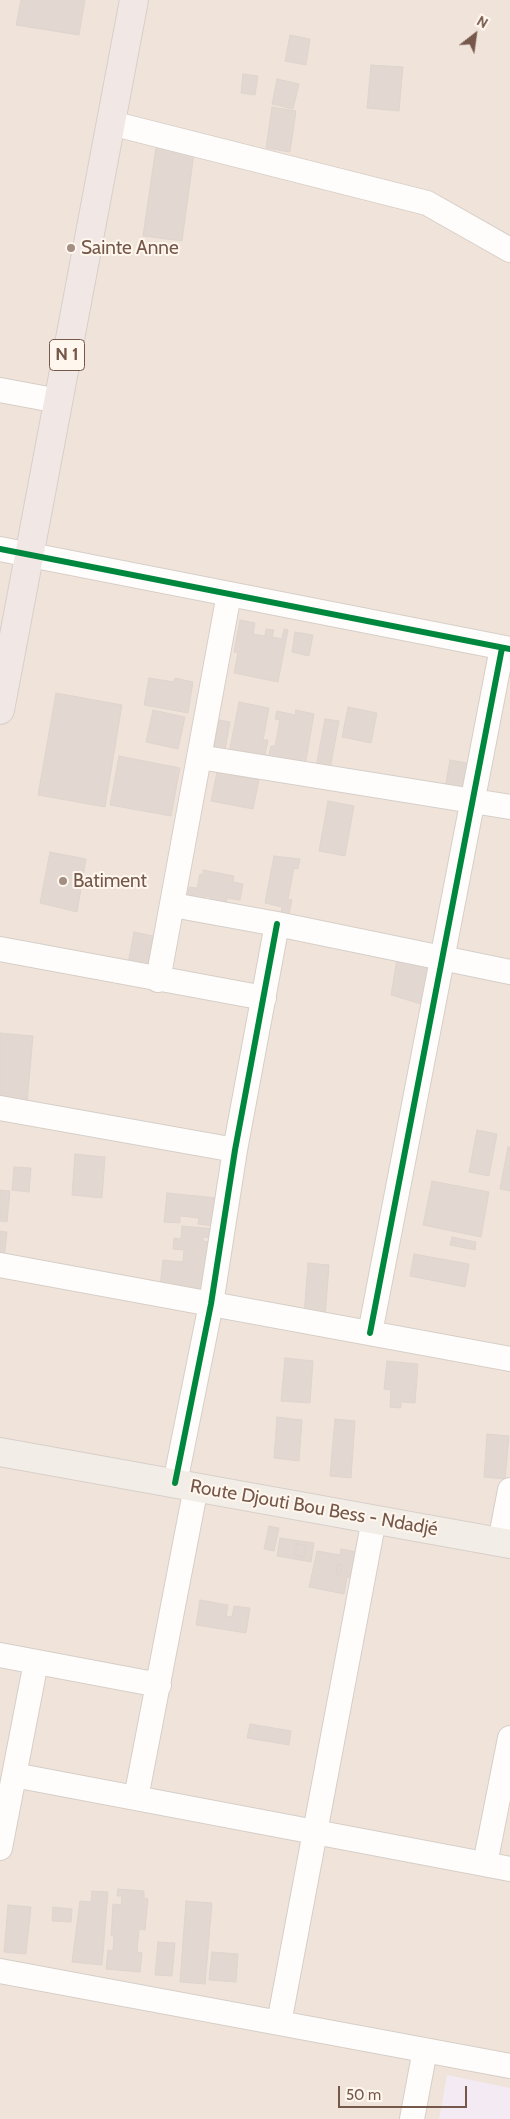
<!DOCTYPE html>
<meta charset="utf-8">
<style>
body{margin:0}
#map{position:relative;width:510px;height:2119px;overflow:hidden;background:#f7f2ec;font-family:Cabin,sans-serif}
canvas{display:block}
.north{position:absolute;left:450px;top:10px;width:50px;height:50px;-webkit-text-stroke:4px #fff7ee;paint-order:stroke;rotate:30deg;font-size:14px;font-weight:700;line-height:20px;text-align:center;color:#76584b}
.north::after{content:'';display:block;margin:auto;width:18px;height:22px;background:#76584b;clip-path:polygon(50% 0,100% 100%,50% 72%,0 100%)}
.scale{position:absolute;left:338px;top:2086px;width:129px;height:22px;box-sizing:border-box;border:2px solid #76584b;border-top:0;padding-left:6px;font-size:15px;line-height:18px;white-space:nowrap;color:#76584b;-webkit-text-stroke:4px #fff7ee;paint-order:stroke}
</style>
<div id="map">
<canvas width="510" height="2119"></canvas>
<div class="north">N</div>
<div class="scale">50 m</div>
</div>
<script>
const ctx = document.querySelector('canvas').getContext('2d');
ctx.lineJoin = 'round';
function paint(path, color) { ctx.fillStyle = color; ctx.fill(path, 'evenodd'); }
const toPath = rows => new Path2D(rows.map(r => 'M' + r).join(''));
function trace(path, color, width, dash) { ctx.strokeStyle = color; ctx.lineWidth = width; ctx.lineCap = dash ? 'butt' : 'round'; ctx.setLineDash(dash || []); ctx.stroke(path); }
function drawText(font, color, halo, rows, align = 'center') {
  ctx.font = font + ' Cabin,sans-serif'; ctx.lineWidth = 4; ctx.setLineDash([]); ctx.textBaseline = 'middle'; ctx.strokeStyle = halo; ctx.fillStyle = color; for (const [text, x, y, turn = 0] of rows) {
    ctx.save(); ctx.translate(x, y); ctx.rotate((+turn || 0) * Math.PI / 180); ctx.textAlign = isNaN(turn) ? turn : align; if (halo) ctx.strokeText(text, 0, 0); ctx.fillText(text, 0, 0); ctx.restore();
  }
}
paint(toPath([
 [0,0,510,0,510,2119,0,2119]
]), '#f0e4da');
paint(toPath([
 [447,2075,510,2088,510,2119,439,2119]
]), '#f3eaf3');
const building = toPath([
 [21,0,85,0,79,35,16,25,21,0],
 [290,35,310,39,306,65,285,61,290,35],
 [371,65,403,67,399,111,367,108,371,65],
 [243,74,258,76,255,95,241,93,243,74],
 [277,79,299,84,293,109,272,104,277,79],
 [272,107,296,111,290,152,266,148,272,107],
 [157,140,195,146,182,241,143,236,157,140],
 [240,620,255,623,253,634,265,636,266,629,274,630,272,637,282,639,284,629,288,630,278,682,234,673,238,653,234,652,240,620],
 [295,632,313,635,309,656,292,652,295,632],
 [149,678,174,682,175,678,193,682,188,713,144,705,149,678],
 [56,693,122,705,105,807,38,795,56,693],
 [239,702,269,708,263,740,268,740,264,760,229,753,239,702],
 [348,707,377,713,371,743,342,737,348,707],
 [153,710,185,717,178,749,146,742,153,710],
 [296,710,314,714,305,766,268,759,271,746,275,746,280,720,275,719,277,711,295,715,296,710],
 [325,719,339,721,330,769,316,767,325,719],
 [219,720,230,722,225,750,214,748,219,720],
 [119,756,180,768,171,816,110,805,119,756],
 [450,760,472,764,467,792,445,788,450,760],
 [217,772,259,780,253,809,211,801,217,772],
 [328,801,354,806,345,856,319,851,328,801],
 [50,852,86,859,77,912,40,903,50,852],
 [274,856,300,859,298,869,294,868,288,899,292,900,289,915,281,914,282,907,265,903,274,856],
 [203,870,234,876,233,882,243,884,240,900,227,898,226,906,209,903,210,897,206,896,205,901,187,898,189,887,197,888,200,874,203,875,203,870],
 [134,932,153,936,147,968,128,964,134,932],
 [397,959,432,966,421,1004,391,995,397,959],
 [0,1033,33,1036,27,1102,0,1100,0,1033],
 [477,1130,497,1134,489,1176,469,1172,477,1130],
 [508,1147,510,1147,510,1191,500,1189,508,1147],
 [75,1154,105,1157,102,1198,72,1195,75,1154],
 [14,1167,31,1168,29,1192,12,1190,14,1167],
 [432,1181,489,1192,481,1237,423,1225,432,1181],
 [0,1190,10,1191,7,1222,0,1221,0,1190],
 [167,1193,217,1198,215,1226,198,1224,199,1218,180,1216,180,1223,164,1222,167,1193],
 [182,1226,215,1229,214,1238,203,1237,203,1241,214,1243,209,1295,160,1287,163,1260,183,1262,184,1250,173,1249,174,1238,181,1239,182,1226],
 [0,1231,7,1232,4,1259,0,1259,0,1231],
 [452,1237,476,1242,475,1250,450,1245,452,1237],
 [414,1254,469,1264,465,1287,410,1276,414,1254],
 [308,1263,329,1265,325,1318,304,1316,308,1263],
 [285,1358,313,1361,310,1403,281,1401,285,1358],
 [387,1361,418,1364,415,1403,401,1402,401,1408,390,1407,391,1390,384,1389,387,1361],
 [277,1417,302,1420,299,1461,274,1458,277,1417],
 [335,1419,355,1421,351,1478,330,1476,335,1419],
 [487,1434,509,1436,505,1479,484,1477,487,1434],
 [269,1526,279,1528,274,1551,264,1549,269,1526],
 [280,1538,314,1543,311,1562,277,1556,280,1538],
 [297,1544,306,1545,304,1557,295,1555,297,1544],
 [297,1544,306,1545,304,1557,295,1555,297,1544],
 [341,1549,357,1552,352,1578,347,1577,344,1594,309,1587,317,1551,340,1555,341,1549],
 [338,1564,342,1565,340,1575,336,1574,338,1564],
 [338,1564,342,1565,340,1575,336,1574,338,1564],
 [200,1600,228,1605,226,1616,232,1617,234,1606,250,1608,246,1633,196,1625,200,1600],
 [250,1724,291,1731,289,1745,247,1738,250,1724],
 [118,1889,144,1891,144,1898,148,1899,145,1930,139,1929,137,1952,142,1953,140,1972,106,1969,108,1950,113,1951,114,1936,111,1936,113,1904,121,1905,122,1896,117,1896,118,1889],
 [92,1891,108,1892,102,1965,72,1962,80,1901,91,1902,92,1891],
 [186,1901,212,1903,205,1984,180,1982,186,1901],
 [8,1905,31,1907,26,1954,4,1952,8,1905],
 [53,1907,72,1909,71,1922,52,1921,53,1907],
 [158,1942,175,1943,172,1976,155,1975,158,1942],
 [212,1952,238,1954,236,1982,209,1980,212,1952]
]);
paint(building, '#e2d8d1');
trace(building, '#e0d5ce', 1);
const minor = toPath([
 [111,123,427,203,510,250],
 [0,390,59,401],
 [0,549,510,649],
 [199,757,510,807],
 [173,905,277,924,510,972],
 [0,949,264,998],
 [158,980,229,594],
 [0,1108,235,1150],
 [0,1265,510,1359],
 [370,1333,502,648],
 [175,1483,211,1304,235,1150,277,924],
 [500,1542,510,1490],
 [0,1655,159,1685],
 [14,1775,510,1869],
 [136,1798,196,1487],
 [0,1848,36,1662],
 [485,1864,510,1738],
 [0,1971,510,2066],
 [279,2023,374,1519],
 [412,2119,425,2050]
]);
const major = toPath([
 [0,1452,510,1544]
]);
const highway = toPath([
 [0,710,134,0]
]);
trace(minor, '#d6cec8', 26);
trace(major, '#d8cfca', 30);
trace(highway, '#d8cfca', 30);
trace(minor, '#fefdfc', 24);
trace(major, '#f2ede6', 28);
trace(highway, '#f1e8e5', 28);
trace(toPath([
 [0,549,510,649],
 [370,1333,502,648],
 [175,1483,211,1304,235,1150,277,924]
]), '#00873e', 6);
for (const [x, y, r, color] of [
 [71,248,5,"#a38e83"],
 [63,881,5,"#a38e83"]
]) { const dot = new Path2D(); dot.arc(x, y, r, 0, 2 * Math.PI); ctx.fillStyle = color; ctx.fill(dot); trace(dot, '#fff7ee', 2); }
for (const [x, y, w] of [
 [67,355,35]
]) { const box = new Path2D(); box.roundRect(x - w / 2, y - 15.5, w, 31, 4); ctx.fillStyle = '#fff7ee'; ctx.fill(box); trace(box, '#76584b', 1); }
drawText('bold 18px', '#76584b', null, [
 ["N 1",67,355]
]);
drawText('19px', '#76584b', '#fff7ee', [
 ["Sainte Anne",81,248],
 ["Batiment",73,881]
], 'left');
drawText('19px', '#76584b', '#fff7ee', [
 ["Route Djouti Bou Bess - Ndadjé",314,1508,10]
]);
</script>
